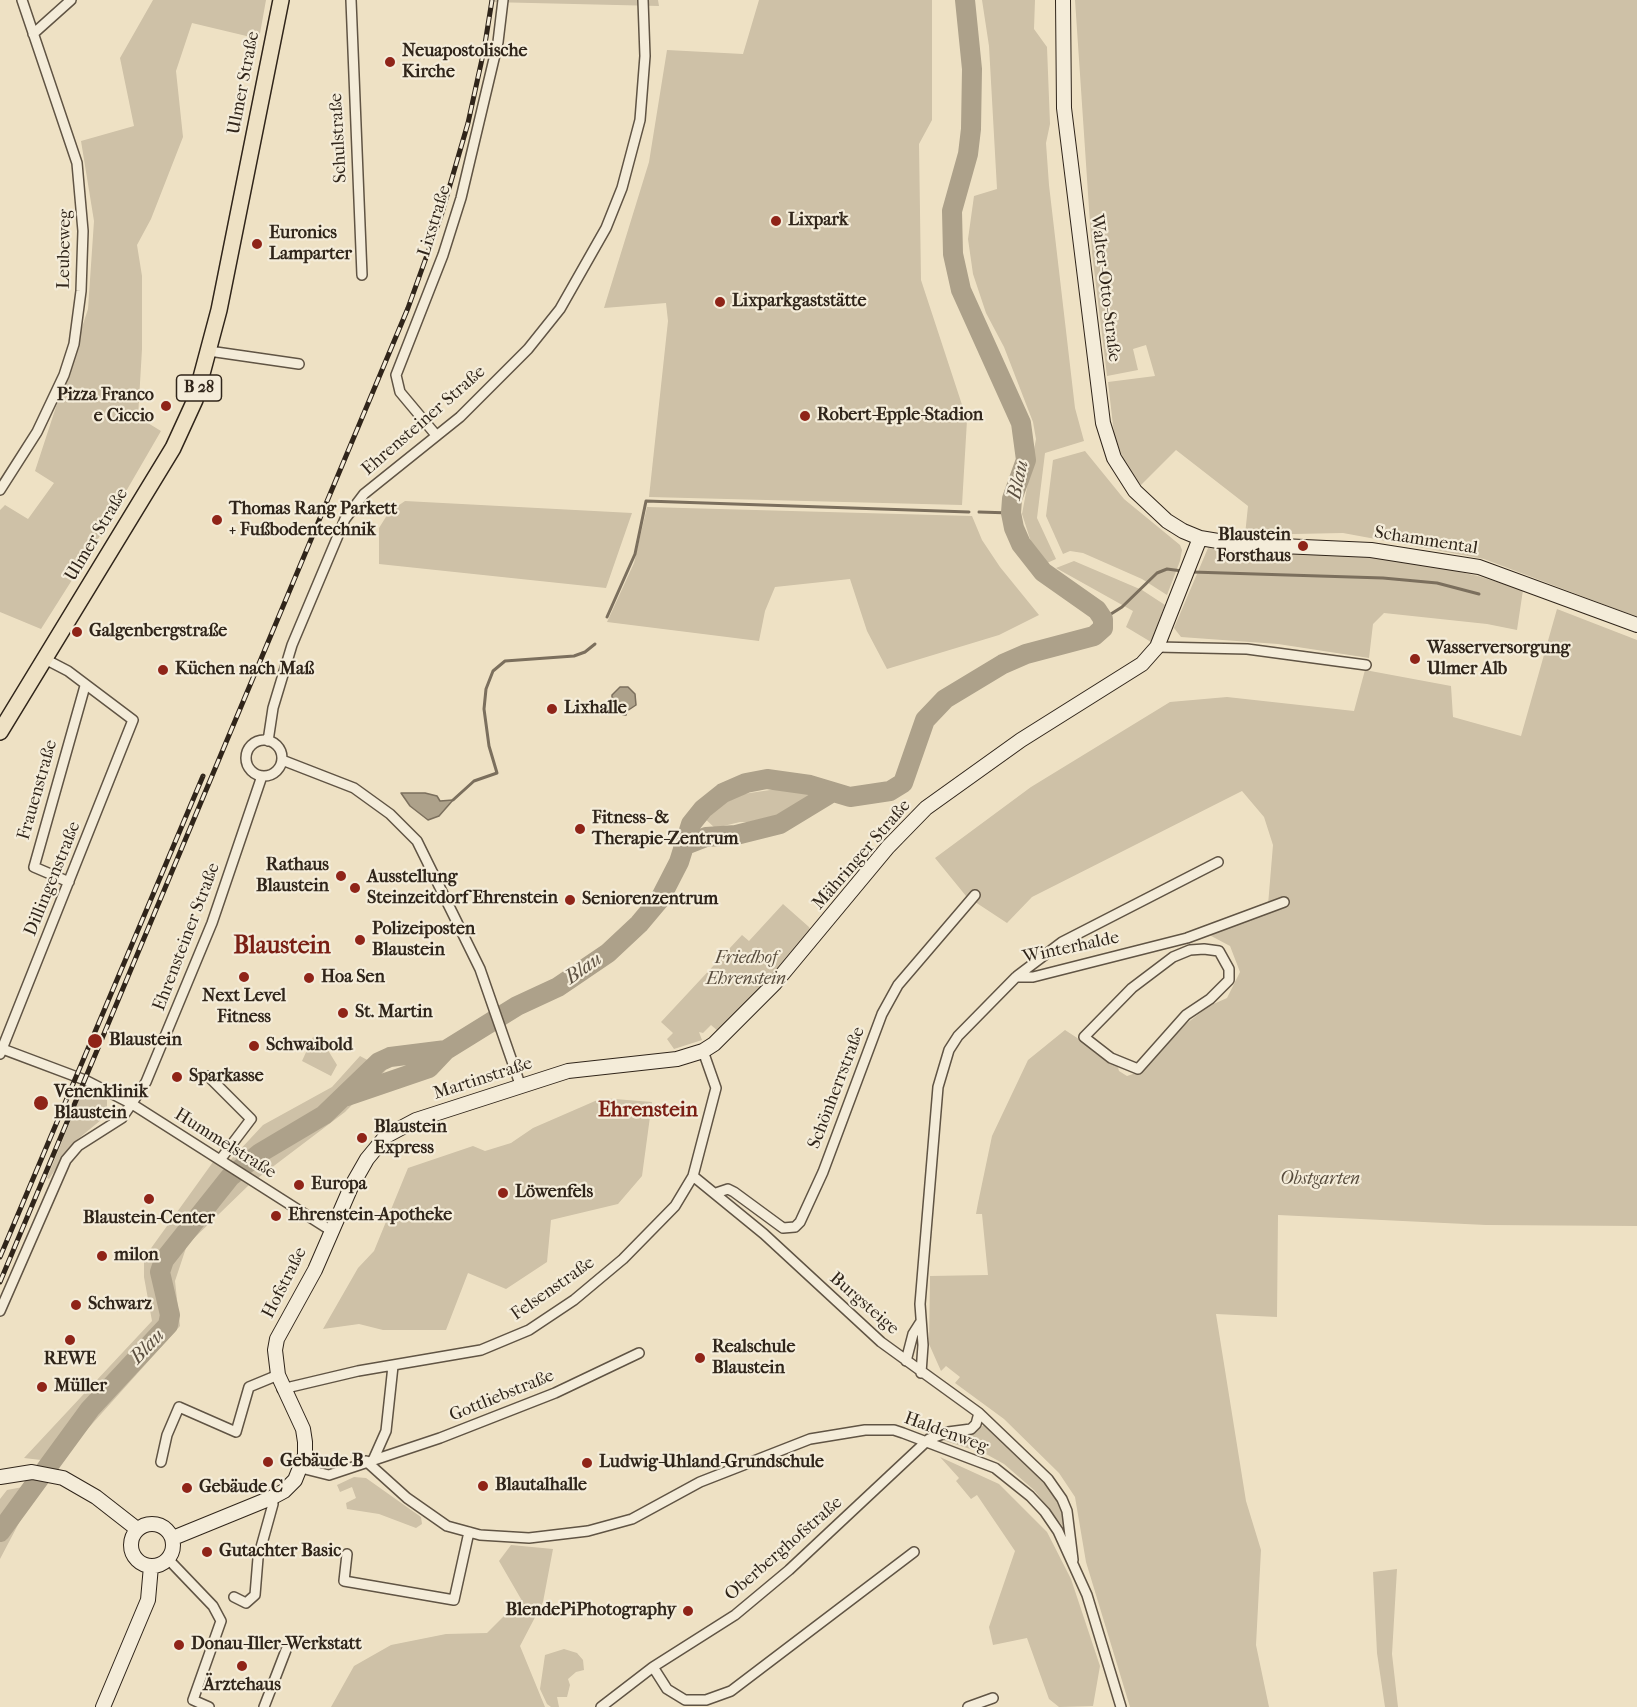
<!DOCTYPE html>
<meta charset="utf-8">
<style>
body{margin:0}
canvas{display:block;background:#eee1c4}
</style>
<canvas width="1637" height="1707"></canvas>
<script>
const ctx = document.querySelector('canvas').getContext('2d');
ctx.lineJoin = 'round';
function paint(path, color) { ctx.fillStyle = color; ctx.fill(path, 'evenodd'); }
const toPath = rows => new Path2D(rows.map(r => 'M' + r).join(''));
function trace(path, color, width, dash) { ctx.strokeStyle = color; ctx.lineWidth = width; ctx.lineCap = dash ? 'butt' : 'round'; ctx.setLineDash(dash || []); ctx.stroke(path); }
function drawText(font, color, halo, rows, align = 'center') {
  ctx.font = font + ' "IM FELL French Canon",serif'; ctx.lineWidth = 4.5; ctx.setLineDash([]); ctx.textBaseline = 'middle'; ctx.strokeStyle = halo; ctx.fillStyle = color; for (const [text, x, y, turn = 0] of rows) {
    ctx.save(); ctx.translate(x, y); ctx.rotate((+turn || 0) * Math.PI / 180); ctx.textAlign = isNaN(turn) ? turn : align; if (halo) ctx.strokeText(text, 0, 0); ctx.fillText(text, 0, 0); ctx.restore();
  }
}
paint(toPath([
 [153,0,266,0,259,39,192,23,176,71,183,137,151,219,137,245,142,276,142,349,138,417,161,431,103,531,41,629,0,612,0,510,5,505,28,519,54,483,35,471,88,309,94,221,81,141,134,126,120,58],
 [489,0,658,0,659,6,489,2],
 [759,0,932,0,932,120,919,144,921,280,967,420,962,505,649,497,668,321,666,303,604,308,649,162,667,50,743,54],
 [982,0,1035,0,1034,29,1047,47,1050,124,1046,143,1049,185,1075,408,1084,441,1045,453,1037,518,1056,559,1047,563,1031,542,1022,514,1036,439,1033,422,1004,347,986,313,973,274,968,239,974,196,997,189,989,46],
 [1075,0,1637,0,1637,617,1484,559,1343,533,1245,535,1248,506,1176,450,1141,485,1125,464,1114,434,1108,382,1155,376,1146,345,1133,349,1138,370,1107,376,1092,253],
 [1085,451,1124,499,1180,545,1182,550,1180,561,1167,595,1142,579,1083,553,1070,551,1063,554,1046,516,1053,460],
 [405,501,632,513,606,588,379,564,379,528,389,512],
 [647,507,972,516,982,540,1000,567,1039,615,999,635,887,669,867,631,850,579,775,587,765,611,759,641,607,622,634,563],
 [1208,548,1277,556,1283,553,1338,555,1410,561,1478,576,1523,590,1517,630,1487,624,1384,613,1373,624,1369,658,1278,644,1181,637,1174,628],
 [1074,561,1142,590,1165,605,1151,642,1126,627,1133,611,1056,568],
 [1557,609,1637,640,1637,1226,1486,1225,1278,1215,1277,1317,1216,1314,1246,1501,1261,1550,1256,1645,1269,1707,1130,1707,1086,1562,1075,1497,1059,1473,1004,1419,955,1383,960,1377,946,1366,941,1371,929,1344,930,1276,988,1275,982,1214,976,1214,978,1203,992,1136,1028,1060,1065,1030,1117,1064,1119,1071,1127,1076,1142,1071,1186,1024,1209,1006,1227,998,1240,972,1230,946,1200,930,1268,905,1273,845,1264,817,1242,791,1032,897,1007,923,966,896,935,858,1031,787,1170,702,1227,697,1354,711,1365,670,1451,686,1453,717,1521,736],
 [790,787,817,795,792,812,759,822,740,822,715,828,702,816,730,796],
 [783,904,809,927,811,932,762,989,719,1032,711,1025,703,1033,699,1032,702,1040,674,1049,667,1039,673,1033,661,1022,742,935,749,941],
 [313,1037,323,1042,337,1065,331,1076,302,1061],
 [360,1056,386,1070,345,1112,250,1184,187,1245,175,1281,180,1326,58,1462,24,1458,152,1321,144,1277,144,1258,213,1162,223,1168,263,1125,332,1087],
 [83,1090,107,1100,107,1115,73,1143,49,1179,47,1178],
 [602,1098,652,1102,642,1176,618,1204,551,1220,547,1262,506,1289,468,1273,446,1330,383,1330,359,1324,323,1329,358,1268,374,1251,408,1168,473,1146,485,1151,511,1143,533,1128],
 [985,1424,1055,1493,1062,1505,1069,1534,1034,1490,1004,1464,986,1454,942,1440,966,1438],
 [940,1457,999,1484,1047,1532,1071,1579,1100,1666,1093,1706,1059,1707,1049,1699,1027,1638,993,1645,989,1627,1015,1551,977,1495,971,1499,956,1481,959,1478],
 [354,1477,366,1478,421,1517,422,1524,416,1528,379,1514,347,1509,346,1503,356,1498,352,1487,340,1492,337,1485],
 [44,1483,20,1521,0,1559,0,1499,7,1490],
 [511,1545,553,1549,543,1602,520,1646,545,1707,331,1707,354,1666,391,1645,446,1634,487,1633,521,1599,499,1561],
 [1397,1569,1392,1654,1398,1707,1385,1707,1377,1653,1373,1572],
 [564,1649,577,1653,583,1660,584,1670,576,1672,568,1679,570,1685,567,1697,557,1697,559,1707,551,1707,547,1704,540,1689,545,1655]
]), '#cec1a7');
const water = toPath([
 [620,687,628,687,635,694,636,705,627,711,626,715,623,715,623,708,612,699,612,695,620,687],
 [401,793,425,793,437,796,440,801,453,800,439,816,428,820,410,806,401,793]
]);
paint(water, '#ada18a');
trace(water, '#7b6f5d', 1.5);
trace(toPath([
 [979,512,1011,513],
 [1192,572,1383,578,1437,583,1479,594],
 [607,617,635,554,646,501,969,512],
 [1103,619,1122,607,1157,573,1167,569,1182,571],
 [453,800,474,781,497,773,489,746,484,709,486,689,493,671,505,661,574,656,585,652,595,644]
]), '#7b6f5d', 3);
trace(toPath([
 [683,846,706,837,736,835,780,824,831,793],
 [347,1096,429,1068,446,1050],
 [0,1532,90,1409,168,1325,170,1315,160,1272,164,1260,230,1177,260,1153,324,1115,379,1062,390,1057,446,1050,517,1006,558,987,608,953,639,924,660,899,679,862,691,824,703,809,723,793,746,783,767,779,810,785,850,797,890,791,903,783,925,720,945,699,1003,664,1026,654,1094,636,1103,628,1103,619,1097,610,1043,572,1021,544,1014,528,1011,513,1012,499,1026,460,1021,423,961,290,953,254,952,211,968,154,971,129,972,69,965,0]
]), '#ada18a', 20);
const street = toPath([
 [351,0,362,275],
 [33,34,71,0],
 [209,351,299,364],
 [436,435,400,392,396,375,443,255,461,198,498,42,503,0],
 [0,490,37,432,64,375,74,344,81,291,83,231,77,163,22,0],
 [1157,647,1247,649,1366,665],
 '246 758a18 18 0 1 1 36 0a18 18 0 1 1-36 0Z',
 [268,741,273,708,292,645,345,519,364,494,460,417,528,349,560,309,606,228,622,188,640,120,645,56,643,0],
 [282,760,354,788,390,814,417,841,480,969,521,1087],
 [69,882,34,867,85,686],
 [1204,949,1219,951,1229,969,1229,980,1210,999,1186,1015,1138,1069,1111,1058,1084,1037,1132,988,1173,957,1190,950,1204,949],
 [1017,976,1062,942,1218,862],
 [0,1048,85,1080,132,1104,330,1230],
 [703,1051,716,1088,693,1176,764,1234,881,1342,979,1413,1048,1479,1062,1499,1067,1511,1073,1560],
 [0,1054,133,720,68,671,43,658],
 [208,1076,251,1119,220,1160],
 [716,1193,728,1189,734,1192,783,1228,795,1227,800,1222,823,1172,882,1014,898,985,975,895],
 [0,1311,66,1160,78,1146,122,1118,146,1082,212,923,262,776],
 [906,1361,913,1334,920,1323],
 [921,1373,923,1345,920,1304,938,1087,949,1050,958,1036,1016,977,1033,977,1187,938,1284,902],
 [282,1389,358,1371,481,1350,529,1330,574,1300,623,1259,675,1206,693,1176],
 [374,1458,386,1431,393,1366],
 [366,1461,407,1498,447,1526,480,1535,529,1538,588,1531,632,1519,700,1482,810,1439,865,1430,894,1430,903,1433,995,1468,1030,1496,1045,1512,1058,1531,1087,1595,1121,1707],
 [161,1462,167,1435,179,1407,236,1432,249,1387,278,1375],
 [301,1468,329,1475,440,1438,555,1393,639,1353],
 [347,1554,344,1581,454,1600,469,1532],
 [168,1559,213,1606,221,1621,193,1700,209,1707],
 [234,1597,246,1603,255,1595,258,1558,273,1504,271,1498],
 [653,1667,667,1689,685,1700,706,1700,731,1691,914,1552],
 [264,1707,286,1650],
 [601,1707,653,1667,735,1615,789,1570,929,1439,948,1432,971,1429,976,1424,979,1413],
 [968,1707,993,1698]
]);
const secondary = toPath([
 [1063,0,1064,108,1103,423,1114,458,1135,491,1167,521,1183,531,1200,538,1236,544,1371,550,1479,567,1637,625],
 [0,1477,32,1472,63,1478,96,1497,137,1529],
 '131 1545a21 21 0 1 1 42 0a21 21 0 1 1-42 0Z',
 [173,1538,271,1498,284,1491,295,1480,305,1455,305,1442,303,1429,278,1375,275,1350,277,1339,315,1270,351,1187,367,1159,386,1136,416,1120,568,1071,677,1059,703,1051,714,1044,775,983,888,847,926,808,1021,740,1142,664,1157,647,1200,538],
 [103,1707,148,1600,151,1566]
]);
const primary = toPath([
 [0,732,173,448,195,400,219,310,281,0]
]);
trace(street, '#605444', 12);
trace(secondary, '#30251a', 16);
trace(primary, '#30251a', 18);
trace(street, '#f4ecd9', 9);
trace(secondary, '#f4ecd9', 14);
trace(primary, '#eee1c4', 15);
const rail = toPath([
 [0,1257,203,776],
 [0,1282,408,308,441,216,468,123,484,50,492,0]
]);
trace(rail, '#30251a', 5);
trace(rail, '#f4ecd9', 3, [9]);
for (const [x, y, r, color] of [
 [390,62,6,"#8f2418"],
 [776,221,6,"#8f2418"],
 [257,244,6,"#8f2418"],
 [720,302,6,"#8f2418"],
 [166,406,6,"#8f2418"],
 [805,416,6,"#8f2418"],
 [217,520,6,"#8f2418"],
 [1303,546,6,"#8f2418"],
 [77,632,6,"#8f2418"],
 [1415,659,6,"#8f2418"],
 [163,670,6,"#8f2418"],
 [552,709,6,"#8f2418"],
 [580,829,6,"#8f2418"],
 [341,876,6,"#8f2418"],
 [355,888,6,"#8f2418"],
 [570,900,6,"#8f2418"],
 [360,940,6,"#8f2418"],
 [244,977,6,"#8f2418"],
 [309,978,6,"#8f2418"],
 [343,1013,6,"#8f2418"],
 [95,1041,8,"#8f2418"],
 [254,1046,6,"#8f2418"],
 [177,1077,6,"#8f2418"],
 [41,1103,8,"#8f2418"],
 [362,1138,6,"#8f2418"],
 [299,1185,6,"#8f2418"],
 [503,1193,6,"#8f2418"],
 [149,1199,6,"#8f2418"],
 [276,1216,6,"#8f2418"],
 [102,1256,6,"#8f2418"],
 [76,1305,6,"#8f2418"],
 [70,1340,6,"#8f2418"],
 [700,1358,6,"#8f2418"],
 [42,1387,6,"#8f2418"],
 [268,1462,6,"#8f2418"],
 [587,1463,6,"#8f2418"],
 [483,1486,6,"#8f2418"],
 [187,1488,6,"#8f2418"],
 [207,1552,6,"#8f2418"],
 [688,1611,6,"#8f2418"],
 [179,1645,6,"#8f2418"],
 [242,1666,6,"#8f2418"]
]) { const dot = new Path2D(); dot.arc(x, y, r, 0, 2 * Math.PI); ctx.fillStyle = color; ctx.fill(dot); trace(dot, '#f4ecd9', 2); }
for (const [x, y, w] of [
 [199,388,45]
]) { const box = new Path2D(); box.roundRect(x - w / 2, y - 13, w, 26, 4.5); ctx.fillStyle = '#f4ecd9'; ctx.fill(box); trace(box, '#30251a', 1.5); }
drawText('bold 16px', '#30251a', null, [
 ["B 28",199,388]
]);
drawText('bold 18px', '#30251a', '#f4ecd9', [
 ["Neuapostolische",402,52],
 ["Kirche",402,73],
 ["Lixpark",788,221],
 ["Euronics",269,234],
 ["Lamparter",269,255],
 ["Lixparkgaststätte",732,302],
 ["Pizza Franco",154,396,"right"],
 ["e Ciccio",154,417,"right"],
 ["Robert-Epple-Stadion",817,416],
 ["Thomas Rang Parkett",229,510],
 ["+ Fußbodentechnik",229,531],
 ["Blaustein",1291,536,"right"],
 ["Forsthaus",1291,557,"right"],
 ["Galgenbergstraße",89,632],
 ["Wasserversorgung",1427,649],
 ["Ulmer Alb",1427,670],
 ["Küchen nach Maß",175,670],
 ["Lixhalle",564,709],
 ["Fitness- &",592,819],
 ["Therapie-Zentrum",592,840],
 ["Rathaus",329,866,"right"],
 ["Blaustein",329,887,"right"],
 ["Ausstellung",367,878],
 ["Steinzeitdorf Ehrenstein",367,899],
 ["Seniorenzentrum",582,900],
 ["Polizeiposten",372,930],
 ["Blaustein",372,951],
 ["Hoa Sen",321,978],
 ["Next Level",244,997,"center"],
 ["Fitness",244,1018,"center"],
 ["St. Martin",355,1013],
 ["Blaustein",109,1041],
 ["Schwaibold",266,1046],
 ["Sparkasse",189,1077],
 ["Venenklinik",54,1093],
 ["Blaustein",54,1114],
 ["Blaustein",374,1128],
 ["Express",374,1149],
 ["Europa",311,1185],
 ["Löwenfels",515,1193],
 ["Ehrenstein-Apotheke",288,1216],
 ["Blaustein-Center",149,1219,"center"],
 ["milon",114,1256],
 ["Schwarz",88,1305],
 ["Realschule",712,1348],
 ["Blaustein",712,1369],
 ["REWE",70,1360,"center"],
 ["Müller",54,1387],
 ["Gebäude B",280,1462],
 ["Ludwig-Uhland-Grundschule",599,1463],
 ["Blautalhalle",495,1486],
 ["Gebäude C",199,1488],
 ["Gutachter Basic",219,1552],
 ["BlendePiPhotography",676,1611,"right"],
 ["Donau-Iller-Werkstatt",191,1645],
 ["Ärztehaus",242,1686,"center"]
], 'left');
drawText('18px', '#30251a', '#f4ecd9', [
 ["Ulmer Straße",244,83,-79],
 ["Schulstraße",339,138,-93],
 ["Lixstraße",435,221,-73],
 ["Leubeweg",65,249,-89],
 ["Walter-Otto-Straße",1105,288,83],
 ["Ehrensteiner Straße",424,421,-41],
 ["Ulmer Straße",97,535,-59],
 ["Schammental",1426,541,9],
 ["Frauenstraße",38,790,-74],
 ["Mähringer Straße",862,855,-49],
 ["Dillingenstraße",53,879,-68],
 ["Ehrensteiner Straße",187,937,-69],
 ["Winterhalde",1071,948,-12],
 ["Martinstraße",483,1079,-18],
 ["Schönherrstraße",837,1088,-69],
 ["Hummelstraße",225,1144,32],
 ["Hofstraße",285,1283,-63],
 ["Felsenstraße",553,1289,-35],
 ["Burgsteige",864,1304,41],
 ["Gottliebstraße",502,1396,-22],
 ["Haldenweg",946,1433,20],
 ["Oberberghofstraße",784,1549,-41]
]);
drawText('italic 18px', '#584c3d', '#f4ecd9', [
 ["Friedhof",746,959],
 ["Ehrenstein",746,980],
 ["Obstgarten",1320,1180]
]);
drawText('italic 20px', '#5c5041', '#f4ecd9', [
 ["Blau",1019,480,-78],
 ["Blau",584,969,-35],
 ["Blau",148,1347,-47]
]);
drawText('bold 21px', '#7a1f14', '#f4ecd9', [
 ["Ehrenstein",648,1111]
]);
drawText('bold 24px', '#7a1f14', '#f4ecd9', [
 ["Blaustein",282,947]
]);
</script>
